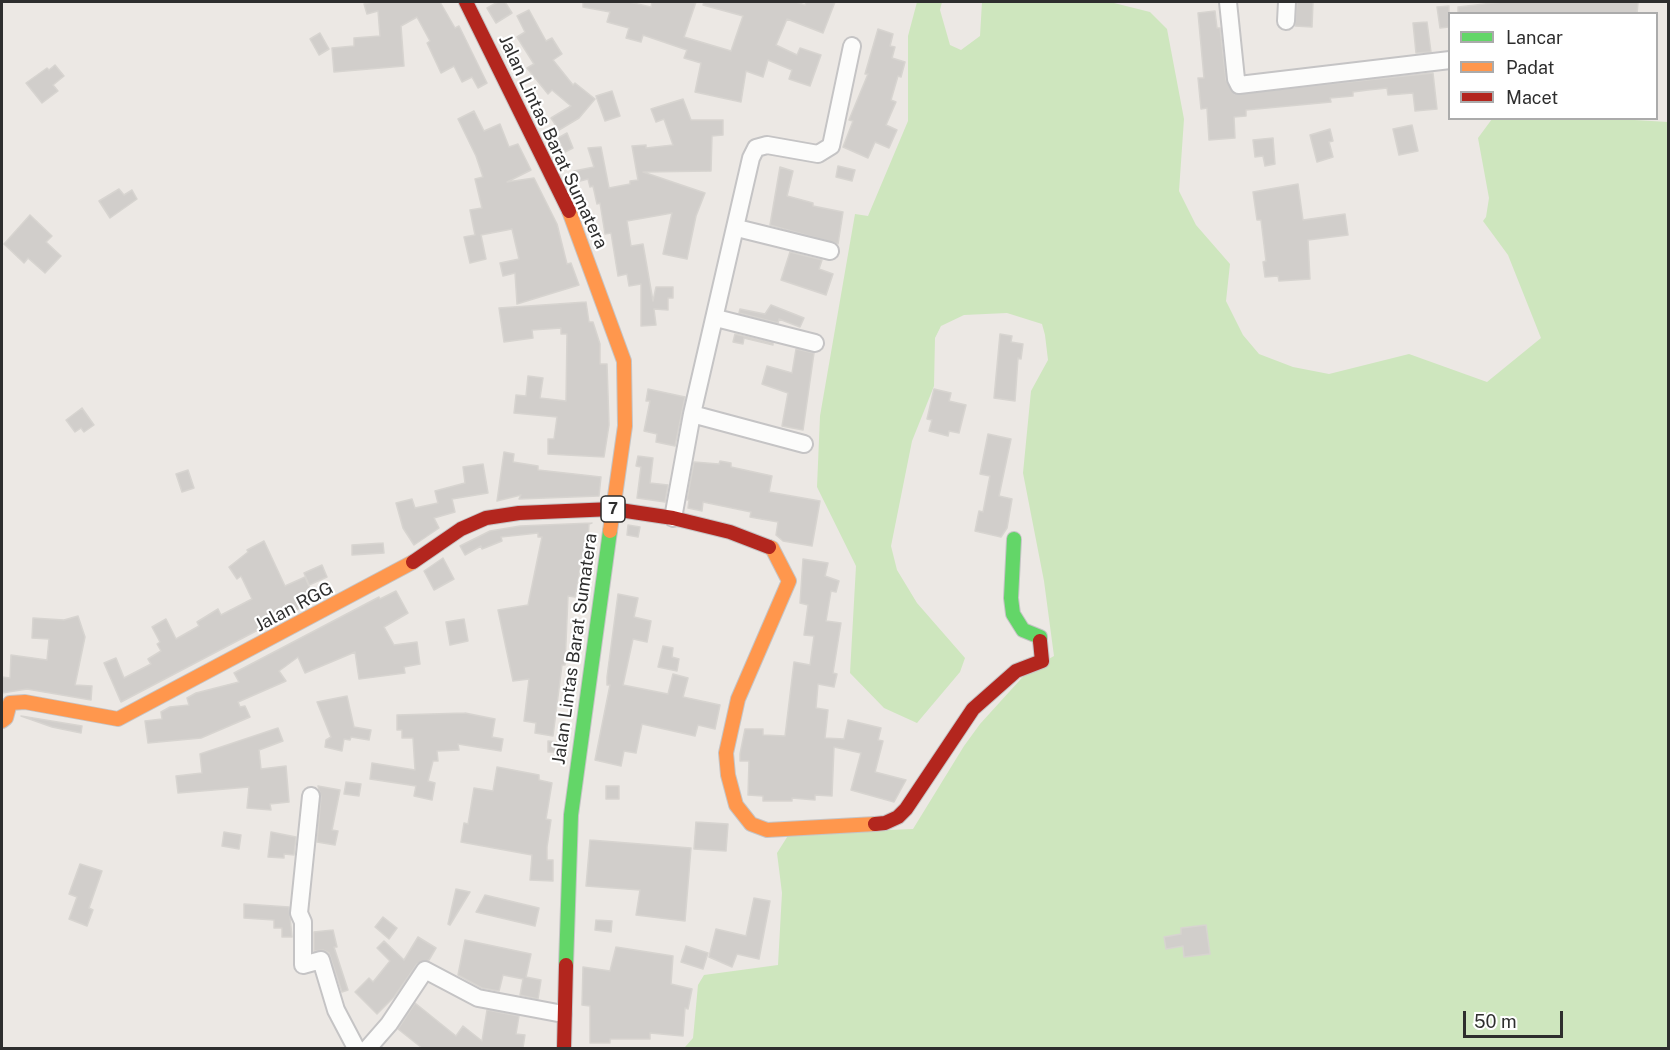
<!DOCTYPE html>
<style>
body{margin:0}
#map{position:relative;width:1670px;height:1050px;overflow:hidden;background:#ece8e4;font-family:"Public Sans",sans-serif}
canvas{display:block}
.frame{position:absolute;inset:0;border:3px solid #2e2e2e;pointer-events:none}
.legend{position:absolute;left:1448px;top:12px;width:210px;height:108px;box-sizing:border-box;background:#fff;border:2px solid #ababab;margin:0;padding:8px 10px;list-style:none;font-size:18px;color:#2e2e2e}
.legend li{display:flex;align-items:center;gap:12px;height:30px}
.legend b{width:30px;border:2px solid #ababab}
.scale{position:absolute;left:1463px;top:1011px;width:100px;height:27px;box-sizing:border-box;border:3px solid #2e2e2e;border-top:0;padding-left:8px;font-size:18px;line-height:21px;white-space:nowrap;color:#2e2e2e;-webkit-text-stroke:4px #fff;paint-order:stroke}
</style>
<div id="map">
<canvas width="1670" height="1050"></canvas>
<div class="frame"></div>
<ul class="legend">
<li><b style="height:8px;background:#63d668"></b>Lancar</li>
<li><b style="height:8px;background:#ff974d"></b>Padat</li>
<li><b style="height:8px;background:#b3261e"></b>Macet</li>
</ul>
<div class="scale">50 m</div>
</div>
<script>
const ctx = document.querySelector('canvas').getContext('2d');
ctx.lineJoin = 'round';
function paint(path, color) { ctx.fillStyle = color; ctx.fill(path, 'evenodd'); }
const toPath = rows => new Path2D(rows.map(r => 'M' + r).join(''));
function trace(path, color, width, dash) { ctx.strokeStyle = color; ctx.lineWidth = width; ctx.lineCap = dash ? 'butt' : 'round'; ctx.setLineDash(dash || []); ctx.stroke(path); }
function drawText(font, color, halo, rows, align = 'center') {
  ctx.font = font + ' "Public Sans",sans-serif'; ctx.lineWidth = 4.5; ctx.setLineDash([]); ctx.textBaseline = 'middle'; ctx.strokeStyle = halo; ctx.fillStyle = color; for (const [text, x, y, turn = 0] of rows) {
    ctx.save(); ctx.translate(x, y); ctx.rotate((+turn || 0) * Math.PI / 180); ctx.textAlign = isNaN(turn) ? turn : align; if (halo) ctx.strokeText(text, 0, 0); ctx.fillText(text, 0, 0); ctx.restore();
  }
}
paint(toPath([
 [917,2,942,2,940,10,950,45,961,50,980,36,982,2,1110,2,1150,12,1167,29,1184,119,1179,191,1196,225,1230,264,1226,301,1243,335,1259,354,1293,367,1329,374,1409,354,1487,382,1541,338,1508,255,1483,221,1486,217,1489,198,1478,138,1492,119,1601,118,1668,122,1668,1048,667,1048,685,1047,693,1038,698,985,704,975,778,965,782,893,777,853,789,834,913,829,964,746,980,724,1029,670,1054,656,1044,581,1023,473,1031,391,1048,360,1045,335,1042,324,1007,313,964,315,941,326,935,338,934,386,912,441,891,546,897,570,917,603,965,658,960,672,917,723,884,708,850,673,856,566,817,487,820,416,855,214,868,216,908,121,908,36]
]), '#cee6be');
const building = toPath([
 [373,2,440,2,455,28,459,26,487,83,478,88,472,77,462,82,454,66,441,73,427,43,430,41,417,17,401,26,404,66,334,72,332,48,354,46,354,38,380,36,378,11,367,14,364,4,373,2],
 [498,2,505,2,512,13,496,23,487,8,498,2],
 [583,2,629,2,651,7,652,2,696,2,684,37,731,51,743,16,703,5,704,2,796,2,805,5,806,2,835,2,823,33,787,19,776,45,797,55,800,48,821,55,810,86,789,79,792,70,768,60,763,77,746,71,741,102,695,92,701,63,684,58,687,50,643,35,641,42,626,38,629,28,607,22,610,12,583,7,583,2],
 [1297,2,1313,2,1312,27,1295,26,1297,2],
 [1502,2,1637,2,1638,3,1637,14,1458,14,1458,7,1502,2],
 [1449,6,1449,27,1440,28,1437,7,1449,6],
 [529,10,546,41,552,38,562,54,553,60,573,85,575,83,595,99,579,118,559,130,551,118,571,106,552,90,548,94,527,68,534,64,517,37,525,32,517,16,529,10],
 [1215,11,1217,28,1220,28,1226,80,1235,94,1433,73,1437,109,1415,111,1413,93,1388,95,1387,88,1368,90,1353,92,1353,96,1330,98,1331,102,1246,110,1246,116,1234,117,1235,138,1209,140,1207,108,1201,109,1198,78,1204,78,1198,13,1215,11],
 [1427,22,1431,52,1416,53,1413,23,1427,22],
 [878,29,893,34,890,46,895,47,892,58,905,62,901,77,898,76,891,100,896,102,886,125,897,130,889,148,875,142,868,158,843,147,853,121,849,120,868,74,865,74,878,29],
 [320,33,329,49,319,55,310,39,320,33],
 [55,65,64,76,53,85,58,91,42,103,26,83,47,68,49,70,55,65],
 [612,91,620,116,605,121,596,96,612,91],
 [683,99,691,120,723,120,723,135,712,136,711,171,643,172,705,193,696,216,687,259,663,254,672,213,627,221,631,246,643,244,653,301,656,287,673,287,673,298,668,298,668,310,654,309,656,325,641,326,641,284,629,286,627,274,618,276,611,233,605,234,600,203,597,204,593,186,590,187,588,179,576,182,574,171,594,167,588,148,601,147,609,188,630,184,630,181,638,180,632,146,646,145,646,148,673,145,664,119,656,122,651,109,683,99],
 [474,111,484,131,500,124,509,147,518,144,531,170,507,182,534,178,557,224,567,264,571,263,579,285,517,304,515,273,503,276,500,263,519,259,512,229,481,235,486,259,470,263,464,237,475,235,470,210,482,208,475,179,483,177,476,156,458,119,474,111],
 [1412,125,1418,151,1399,155,1393,129,1412,125],
 [1330,129,1333,141,1329,142,1333,157,1317,162,1310,135,1330,129],
 [567,133,573,148,565,152,558,138,567,133],
 [1273,138,1275,164,1265,166,1263,156,1255,157,1253,140,1273,138],
 [838,166,855,170,852,181,836,177,838,166],
 [780,167,793,171,787,196,813,203,813,206,843,212,838,244,770,225,780,167],
 [1298,184,1303,220,1345,214,1348,235,1308,240,1310,279,1279,281,1278,276,1265,277,1263,262,1266,261,1261,220,1257,220,1253,192,1298,184],
 [119,189,124,195,132,190,137,199,110,218,99,201,119,189],
 [30,215,52,236,46,242,61,256,45,273,28,258,24,263,4,244,30,215],
 [790,252,822,260,819,269,833,274,826,295,781,280,790,252],
 [586,302,589,322,593,322,600,344,600,364,607,364,609,425,604,457,548,454,548,439,554,439,557,417,514,413,516,395,526,396,528,376,543,378,540,398,566,401,567,334,561,334,561,328,532,330,533,338,504,342,499,308,586,302],
 [771,305,804,318,800,327,779,319,778,323,739,313,740,309,765,314,771,305],
 [735,334,773,343,773,345,744,338,743,344,733,342,735,334],
 [1000,334,1012,336,1011,342,1023,344,1021,359,1018,358,1015,401,994,398,1000,334],
 [796,349,814,353,803,430,782,426,788,393,762,384,767,366,792,373,796,349],
 [648,389,685,397,675,446,656,442,657,434,644,431,650,401,646,401,648,389],
 [934,389,951,393,949,401,966,405,959,433,949,431,948,436,929,431,932,420,927,419,934,389],
 [82,408,94,425,84,432,81,428,75,432,66,420,82,408],
 [988,434,1011,439,999,496,1012,499,1007,528,1001,537,975,531,979,511,983,512,990,476,980,474,988,434],
 [504,452,514,454,513,462,538,466,538,470,601,477,599,496,519,499,521,495,497,501,504,452],
 [638,456,653,458,650,483,668,485,665,502,637,498,641,467,636,466,638,456],
 [720,461,731,463,731,467,772,476,769,492,820,501,812,546,783,541,776,535,778,522,750,517,751,512,703,502,702,511,688,508,689,500,687,500,694,462,719,464,720,461],
 [483,464,488,493,452,499,455,512,434,518,439,528,414,545,403,528,396,503,412,499,415,508,438,503,435,491,465,483,463,467,483,464],
 [188,470,194,488,182,492,176,474,188,470],
 [592,523,589,524,587,555,583,554,575,597,568,596,565,665,562,665,553,736,535,733,536,723,524,721,529,679,513,681,498,610,528,605,542,537,538,537,538,533,501,537,502,541,482,549,481,546,465,555,460,546,490,531,520,526,592,523],
 [628,525,640,527,638,537,627,535,628,525],
 [264,541,285,586,305,577,315,600,121,702,104,663,116,658,124,678,151,664,148,659,161,651,157,644,160,642,152,627,166,619,176,639,199,626,197,622,218,609,221,615,252,599,241,576,237,579,229,567,248,552,247,550,264,541],
 [383,543,384,553,352,555,352,545,383,543],
 [443,558,454,579,434,590,424,571,443,558],
 [803,559,828,563,825,576,839,581,836,592,831,591,826,621,841,623,833,673,837,674,834,687,818,684,816,708,828,710,825,738,844,739,848,720,881,728,878,740,883,741,875,772,906,780,894,802,851,790,861,753,834,747,832,796,815,795,815,800,792,798,792,801,763,801,763,796,748,795,749,761,740,761,740,754,745,729,763,729,763,735,785,736,794,662,810,665,814,636,804,635,808,605,800,603,803,559],
 [322,565,327,577,309,585,304,573,322,565],
 [396,591,408,613,384,627,394,645,417,642,420,664,404,667,405,673,359,679,355,652,305,673,298,657,279,671,286,681,238,702,240,707,245,706,250,717,201,738,148,743,145,721,162,719,161,712,170,707,189,705,187,698,196,693,239,682,234,673,379,597,380,599,396,591],
 [618,594,638,598,634,617,651,621,647,642,633,639,623,685,668,694,673,674,688,678,683,697,720,705,715,729,698,725,695,736,642,724,636,753,624,751,621,766,595,760,610,685,607,685,607,677,618,594],
 [78,616,85,637,75,685,92,686,91,700,27,689,2,693,2,677,10,678,11,655,47,660,49,639,32,638,33,618,64,620,78,616],
 [464,619,468,641,450,645,446,622,464,619],
 [663,646,673,648,672,657,679,659,677,671,658,667,663,646],
 [347,696,354,727,371,730,369,740,351,737,350,740,344,739,342,751,325,747,326,740,331,737,317,702,347,696],
 [465,713,495,719,492,737,503,739,501,751,458,744,459,750,437,751,438,761,433,761,428,781,435,783,432,800,414,796,416,786,370,779,372,763,415,770,413,738,402,738,402,730,397,730,397,715,465,713],
 [21,716,82,726,81,733,52,727,21,716],
 [278,728,283,741,259,750,261,769,286,766,289,802,270,804,271,810,247,808,249,787,178,793,176,776,202,773,200,754,278,728],
 [548,741,560,742,560,752,548,752,548,741],
 [497,767,539,775,539,780,552,783,546,819,551,820,547,847,547,860,553,860,553,881,530,880,532,855,461,842,464,823,468,824,474,788,493,791,497,767],
 [346,782,361,784,359,796,344,794,346,782],
 [318,786,340,790,332,830,338,831,335,845,317,842,321,797,318,786],
 [606,786,619,786,619,799,606,799,606,786],
 [696,822,728,824,726,851,694,849,696,822],
 [224,832,241,835,239,849,222,846,224,832],
 [271,832,296,837,294,855,284,854,284,858,268,857,271,832],
 [590,840,691,848,685,921,636,915,640,890,586,886,590,840],
 [80,864,102,871,89,908,93,910,87,926,69,919,77,897,69,894,80,864],
 [456,889,470,892,450,925,448,924,456,889],
 [485,895,539,908,535,926,476,912,485,895],
 [754,898,770,901,759,959,737,954,732,967,709,957,716,929,746,936,754,898],
 [244,904,289,907,292,937,282,937,282,928,274,928,274,920,244,918,244,904],
 [383,917,397,928,389,939,375,927,383,917],
 [596,920,612,921,611,932,595,930,596,920],
 [1206,925,1210,954,1184,957,1183,946,1166,949,1164,937,1181,934,1181,928,1206,925],
 [333,930,337,947,334,947,348,990,342,992,329,953,323,950,314,951,314,932,333,930],
 [418,937,436,948,429,960,417,964,394,997,377,1014,355,992,369,978,373,982,390,961,377,948,384,941,404,960,418,937],
 [465,940,531,954,526,977,541,980,538,999,520,995,523,979,503,975,499,991,482,988,458,975,465,940],
 [686,946,708,953,703,969,681,962,686,946],
 [616,947,673,956,671,984,692,989,688,1009,685,1008,683,1036,650,1033,650,1039,610,1039,610,1043,590,1043,590,1006,582,1005,583,967,610,971,616,947],
 [415,1003,456,1036,463,1026,482,1041,487,1010,519,1016,516,1034,525,1035,523,1048,422,1048,398,1029,415,1003]
]);
paint(building, '#d1cecb');
trace(building, '#d7d4d0', 1.5);
const street = toPath([
 [1228,2,1236,79,1239,85,1450,60],
 [1286,21,1287,2],
 [737,228,830,251],
 [716,318,815,343],
 [692,414,804,444],
 [673,518,692,414,751,158,756,148,767,145,818,154,831,146,852,46],
 [311,796,299,913,303,922,303,965,321,960,336,1010,356,1048],
 [368,1048,389,1024,425,970,478,998,563,1014]
]);
const fast = toPath([
 [1014,539,1011,598,1013,614,1023,630,1040,637,1040,641],
 [566,965,571,815,610,531]
]);
const slow = toPath([
 [569,211,624,361,625,426,610,531],
 [769,547,772,548,789,581,738,699,726,753,728,775,736,805,751,824,767,830,875,824],
 [2,721,6,718,10,703,25,702,118,719,413,562]
]);
const jam = toPath([
 [466,2,569,211],
 [413,562,461,529,486,518,519,513,613,509,673,518,730,532,769,547],
 [875,824,885,823,898,817,906,809,973,709,1016,671,1042,661,1040,641],
 [564,1048,566,965]
]);
trace(street, '#c5c4c5', 20);
trace(fast, '#c5c4c5', 16);
trace(slow, '#c5c4c5', 16);
trace(jam, '#c5c4c5', 16);
trace(street, '#fcfcfb', 16);
trace(fast, '#63d668', 14);
trace(slow, '#ff974d', 14);
trace(jam, '#b3261e', 14);
for (const [x, y, w] of [
 [613,509,24]
]) { const box = new Path2D(); box.roundRect(x - w / 2, y - 13, w, 26, 4.5); ctx.fillStyle = '#fff'; ctx.fill(box); trace(box, '#2e2e2e', 1.5); }
drawText('bold 16px', '#2e2e2e', null, [
 ["7",613,509]
]);
drawText('18px', '#2e2e2e', '#fff', [
 ["Jalan Lintas Barat Sumatera",553,142,65],
 ["Jalan RGG",294,607,-28],
 ["Jalan Lintas Barat Sumatera",575,649,-82]
]);
</script>
